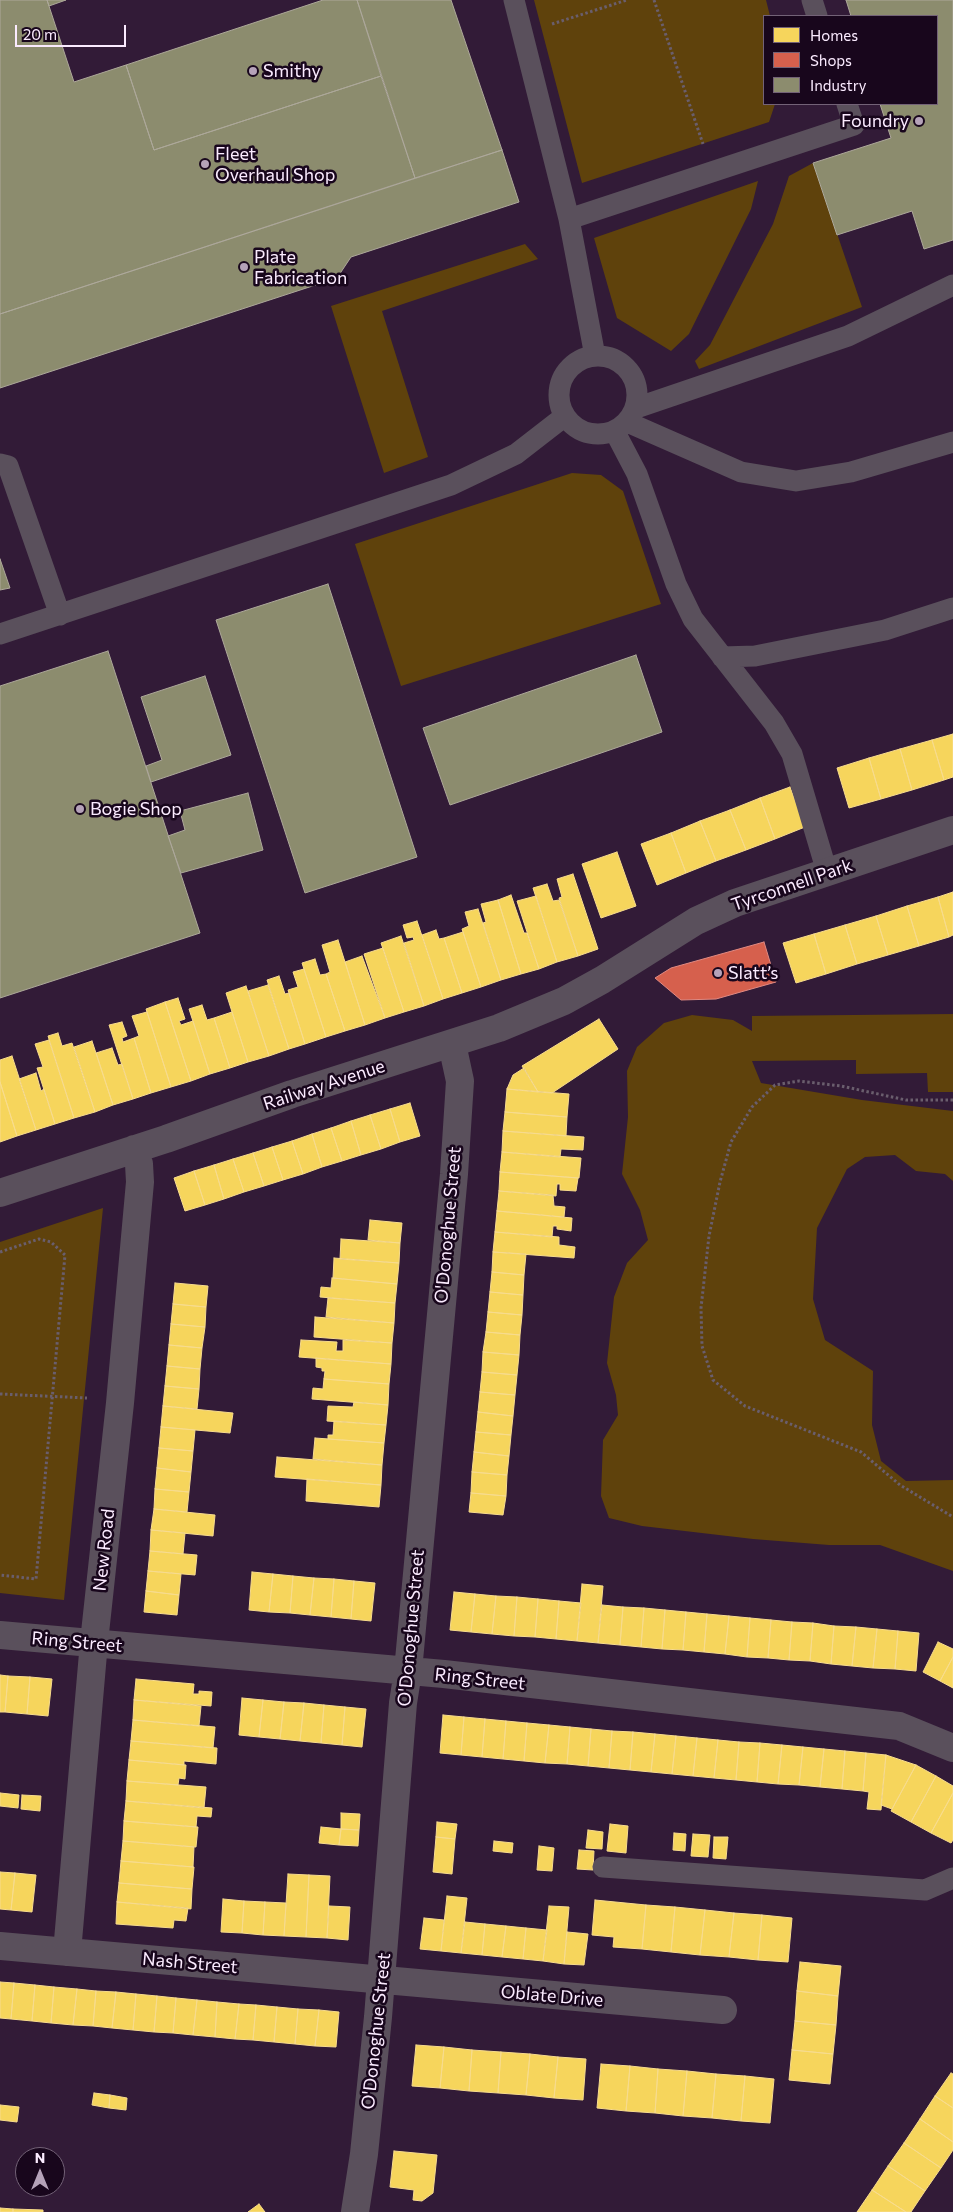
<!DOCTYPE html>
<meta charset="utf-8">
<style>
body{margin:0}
#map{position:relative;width:953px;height:2212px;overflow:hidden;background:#321b37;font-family:Commissioner,sans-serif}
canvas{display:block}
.legend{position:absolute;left:763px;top:15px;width:175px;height:90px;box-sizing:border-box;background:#18061c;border:1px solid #736277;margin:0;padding:6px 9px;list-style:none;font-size:15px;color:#fbebff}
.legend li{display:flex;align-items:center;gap:10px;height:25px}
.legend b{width:25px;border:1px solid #736277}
.north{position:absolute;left:15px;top:2147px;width:50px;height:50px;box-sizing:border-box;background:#18061c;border:1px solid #736277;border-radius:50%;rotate:0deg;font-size:14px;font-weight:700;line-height:20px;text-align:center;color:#fbebff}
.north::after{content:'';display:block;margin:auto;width:18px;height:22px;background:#b5a2b9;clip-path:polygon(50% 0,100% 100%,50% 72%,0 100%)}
.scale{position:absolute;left:15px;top:25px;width:111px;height:22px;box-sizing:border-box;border:2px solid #fbebff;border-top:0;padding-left:6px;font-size:15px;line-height:18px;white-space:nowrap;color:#fbebff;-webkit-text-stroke:4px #18061c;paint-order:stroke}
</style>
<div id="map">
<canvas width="953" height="2212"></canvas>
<ul class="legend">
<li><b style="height:14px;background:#f6d55c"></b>Homes</li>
<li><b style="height:14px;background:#d6604d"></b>Shops</li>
<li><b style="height:14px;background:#8c8c6e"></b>Industry</li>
</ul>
<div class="north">N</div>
<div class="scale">20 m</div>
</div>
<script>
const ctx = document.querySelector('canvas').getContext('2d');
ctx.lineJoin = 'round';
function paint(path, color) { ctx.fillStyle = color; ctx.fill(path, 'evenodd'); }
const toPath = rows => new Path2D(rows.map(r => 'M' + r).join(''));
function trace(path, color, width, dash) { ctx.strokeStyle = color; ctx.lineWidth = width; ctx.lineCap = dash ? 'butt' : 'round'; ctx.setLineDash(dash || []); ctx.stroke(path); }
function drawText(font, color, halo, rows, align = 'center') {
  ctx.font = font + ' Commissioner,sans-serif'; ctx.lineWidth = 5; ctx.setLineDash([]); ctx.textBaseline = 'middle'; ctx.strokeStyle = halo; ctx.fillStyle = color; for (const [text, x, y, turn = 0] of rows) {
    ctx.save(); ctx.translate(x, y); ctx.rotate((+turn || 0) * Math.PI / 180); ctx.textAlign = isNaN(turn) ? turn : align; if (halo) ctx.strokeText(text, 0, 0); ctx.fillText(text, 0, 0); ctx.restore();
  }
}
paint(toPath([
 [534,0,766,0,770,16,764,16,764,104,775,104,769,122,582,183],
 [813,163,862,307,699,369,695,361,710,345,773,224,789,176],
 [758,181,751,209,689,334,671,351,617,318,594,238],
 [525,244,538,259,382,311,428,457,384,473,331,306],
 [572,473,601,475,623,491,661,604,401,686,355,544],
 [953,1014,953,1092,928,1092,927,1073,856,1074,856,1060,752,1061,761,1083,862,1100,953,1111,953,1181,945,1174,916,1171,895,1155,865,1157,847,1169,817,1228,813,1299,825,1340,873,1371,872,1425,881,1461,906,1481,953,1480,953,1571,880,1545,829,1545,753,1539,642,1526,609,1518,601,1496,603,1440,618,1415,616,1395,607,1363,614,1297,627,1263,648,1240,640,1210,622,1174,628,1117,627,1071,637,1047,664,1023,692,1015,733,1020,752,1031,752,1016],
 [103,1208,64,1600,0,1593,0,1242]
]), '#5f420c');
const homes = toPath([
 [953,734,953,777,944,780,932,740,953,734],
 [932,740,944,780,912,790,900,749,932,740],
 [900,749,912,790,881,799,869,758,900,749],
 [869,758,881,799,849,808,837,768,869,758],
 [790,787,805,827,775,839,760,798,790,787],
 [760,798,775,839,746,850,730,810,760,798],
 [730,810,746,850,716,861,700,821,730,810],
 [700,821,716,861,686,873,671,833,700,821],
 [671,833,686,873,657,885,641,844,671,833],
 [617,852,636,906,601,918,582,864,617,852],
 [573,874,598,949,578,956,559,898,562,897,557,879,573,874],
 [547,884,553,901,559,900,578,956,557,962,533,888,547,884],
 [953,892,953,935,949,937,938,897,953,892],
 [511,895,524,933,527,933,539,969,521,974,498,900,511,895],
 [536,896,557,962,539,969,517,901,536,896],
 [938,897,949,937,919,946,907,906,938,897],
 [498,900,521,974,501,980,483,923,486,922,481,904,498,900],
 [907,906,919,946,888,955,876,916,907,906],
 [478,909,501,980,481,987,462,929,469,926,465,912,478,909],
 [876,916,888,955,857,964,845,925,876,916],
 [417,921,443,999,424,1006,404,943,414,940,413,937,407,938,403,925,417,921],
 [845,925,857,964,826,974,814,934,845,925],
 [436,930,439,939,444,938,462,993,443,999,422,935,436,930],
 [463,932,481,987,462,993,444,938,463,932],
 [814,934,826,974,796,983,783,943,814,934],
 [401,936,424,1006,404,1012,381,943,401,936],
 [338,940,365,1025,345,1031,326,974,330,972,322,945,338,940],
 [383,948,404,1012,385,1018,364,954,383,948],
 [362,956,385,1018,365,1025,345,962,362,956],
 [315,959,320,975,326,974,345,1031,326,1037,302,963,315,959],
 [304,969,326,1037,305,1044,288,990,298,987,293,972,304,969],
 [279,976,285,994,289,993,305,1044,289,1049,267,980,279,976],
 [268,985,289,1049,269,1056,248,991,268,985],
 [246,986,269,1056,248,1062,226,993,246,986],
 [178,998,185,1019,179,1021,181,1025,193,1021,210,1074,191,1081,165,1002,178,998],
 [165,1002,191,1081,171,1087,146,1009,165,1002],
 [202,1005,207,1020,214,1018,230,1068,210,1074,189,1009,202,1005],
 [147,1012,171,1087,151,1093,134,1038,139,1036,132,1016,147,1012],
 [232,1012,248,1062,230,1068,214,1018,232,1012],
 [599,1019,618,1049,552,1093,538,1092,522,1066,599,1019],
 [122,1022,127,1036,122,1038,123,1042,134,1038,151,1093,133,1099,109,1025,122,1022],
 [58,1033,62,1046,72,1043,95,1112,74,1118,48,1036,58,1033],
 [49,1040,74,1118,55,1124,37,1068,43,1067,35,1044,49,1040],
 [92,1041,113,1105,95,1112,74,1047,92,1041],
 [112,1048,118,1065,122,1064,133,1099,113,1105,96,1053,112,1048],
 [12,1056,36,1130,17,1136,0,1082,0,1060,12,1056],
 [524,1068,538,1092,507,1089,513,1075,524,1068],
 [36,1073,41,1091,44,1089,55,1124,36,1130,19,1079,36,1073],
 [0,1082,17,1136,0,1142,0,1082],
 [507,1089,569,1094,567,1117,505,1112,507,1089],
 [410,1103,420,1136,400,1142,390,1109,410,1103],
 [390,1109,400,1142,381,1149,370,1115,390,1109],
 [505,1112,567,1117,566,1136,503,1131,505,1112],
 [370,1115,381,1149,361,1155,351,1121,370,1115],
 [351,1121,361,1155,342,1161,331,1128,351,1121],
 [331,1128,342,1161,322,1167,312,1134,331,1128],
 [503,1131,584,1137,583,1150,561,1149,560,1157,502,1152,503,1131],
 [312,1134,322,1167,303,1174,292,1141,312,1134],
 [292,1141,303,1174,283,1180,272,1147,292,1141],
 [272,1147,283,1180,264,1186,253,1153,272,1147],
 [502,1152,581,1158,579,1178,500,1172,502,1152],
 [253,1153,264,1186,244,1192,233,1159,253,1153],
 [233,1159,244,1192,224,1199,214,1165,233,1159],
 [214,1165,224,1199,205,1205,194,1171,214,1165],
 [194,1171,205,1205,185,1211,174,1178,194,1171],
 [500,1172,578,1178,576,1191,560,1190,560,1184,557,1184,556,1196,499,1191,500,1172],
 [499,1191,553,1195,554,1206,565,1207,564,1217,497,1211,499,1191],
 [497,1211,572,1218,571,1231,557,1229,557,1226,553,1226,552,1237,495,1232,497,1211],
 [370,1220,402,1223,400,1243,368,1240,370,1220],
 [495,1232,559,1237,559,1245,575,1247,574,1258,493,1252,495,1232],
 [341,1239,400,1243,399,1263,340,1259,341,1239],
 [493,1252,526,1254,524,1275,492,1272,493,1252],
 [334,1258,399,1263,397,1284,333,1278,334,1258],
 [492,1272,524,1275,523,1295,490,1292,492,1272],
 [332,1278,397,1284,395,1303,320,1297,321,1287,331,1288,332,1278],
 [175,1283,208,1286,206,1307,173,1304,175,1283],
 [490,1292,523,1295,522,1315,488,1312,490,1292],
 [328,1298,395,1303,394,1323,326,1317,328,1298],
 [173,1304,206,1307,205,1327,171,1324,173,1304],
 [488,1312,522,1315,520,1335,486,1332,488,1312],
 [315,1317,394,1323,392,1343,314,1337,315,1317],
 [171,1324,205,1327,202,1348,169,1345,171,1324],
 [486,1332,520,1335,519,1355,483,1352,486,1332],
 [301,1340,337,1342,336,1351,343,1351,343,1340,392,1343,391,1364,299,1357,301,1340],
 [169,1345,202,1348,200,1369,167,1366,169,1345],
 [483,1352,519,1355,517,1375,482,1372,483,1352],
 [316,1358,391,1364,389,1384,324,1379,325,1371,322,1371,322,1368,316,1367,316,1358],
 [167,1366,200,1369,199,1389,165,1386,167,1366],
 [482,1372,517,1375,515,1395,480,1392,482,1372],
 [324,1379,389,1384,388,1405,312,1399,313,1388,323,1389,324,1379],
 [165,1386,199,1389,197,1409,163,1406,165,1386],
 [480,1392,515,1395,513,1416,478,1412,480,1392],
 [354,1402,388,1405,386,1425,327,1421,328,1406,353,1407,354,1402],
 [163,1406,233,1413,230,1433,161,1427,163,1406],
 [478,1412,513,1416,511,1435,476,1432,478,1412],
 [334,1421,386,1425,384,1443,328,1439,328,1435,333,1435,334,1421],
 [161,1427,195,1430,193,1451,159,1448,161,1427],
 [476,1432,511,1435,509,1456,474,1452,476,1432],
 [315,1438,384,1443,382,1465,313,1459,315,1438],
 [159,1448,193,1451,191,1472,157,1468,159,1448],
 [474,1452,509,1456,507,1475,472,1472,474,1452],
 [277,1457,382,1465,381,1485,275,1477,277,1457],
 [157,1468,191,1472,189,1492,155,1489,157,1468],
 [472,1472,507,1475,506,1496,471,1493,472,1472],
 [307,1479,381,1485,379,1507,306,1501,307,1479],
 [155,1489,189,1492,187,1512,154,1509,155,1489],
 [471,1493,506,1496,503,1515,469,1512,471,1493],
 [154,1509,215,1515,213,1536,151,1530,154,1509],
 [151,1530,185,1533,183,1554,150,1551,151,1530],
 [150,1551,197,1555,195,1575,148,1571,150,1551],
 [148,1571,181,1574,179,1595,146,1591,148,1571],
 [252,1572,273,1574,269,1612,249,1610,252,1572],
 [273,1574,293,1576,290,1613,269,1612,273,1574],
 [293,1576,314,1578,310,1615,290,1613,293,1576],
 [314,1578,334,1579,331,1617,310,1615,314,1578],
 [334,1579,354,1581,351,1619,331,1617,334,1579],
 [354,1581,375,1583,371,1621,351,1619,354,1581],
 [582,1584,603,1586,598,1643,577,1641,582,1584],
 [146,1591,179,1595,177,1615,144,1612,146,1591],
 [454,1592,475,1594,471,1632,450,1630,454,1592],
 [475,1594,496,1596,492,1634,471,1632,475,1594],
 [496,1596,517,1597,514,1636,492,1634,496,1596],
 [517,1597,538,1599,535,1637,514,1636,517,1597],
 [538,1599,559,1601,556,1639,535,1637,538,1599],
 [559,1601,581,1603,577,1641,556,1639,559,1601],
 [602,1605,623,1607,620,1645,598,1643,602,1605],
 [623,1607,644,1608,641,1647,620,1645,623,1607],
 [644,1608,665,1610,662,1649,641,1647,644,1608],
 [665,1610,686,1612,683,1650,662,1649,665,1610],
 [686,1612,707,1614,704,1652,683,1650,686,1612],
 [707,1614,729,1616,725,1654,704,1652,707,1614],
 [729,1616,750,1618,747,1657,725,1654,729,1616],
 [750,1618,771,1620,768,1658,747,1657,750,1618],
 [771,1620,792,1622,789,1660,768,1658,771,1620],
 [792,1622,813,1623,810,1661,789,1660,792,1622],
 [813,1623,834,1626,831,1664,810,1661,813,1623],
 [834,1626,856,1627,852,1666,831,1664,834,1626],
 [856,1627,877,1629,873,1668,852,1666,856,1627],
 [877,1629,898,1631,895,1669,873,1668,877,1629],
 [898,1631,919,1633,916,1671,895,1669,898,1631],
 [938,1642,953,1649,953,1657,940,1681,923,1672,938,1642],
 [953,1657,953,1688,940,1681,953,1657],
 [0,1675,8,1676,5,1712,0,1712,0,1675],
 [8,1676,30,1677,27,1714,5,1712,8,1676],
 [30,1677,52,1679,48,1716,27,1714,30,1677],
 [136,1679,194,1684,193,1694,199,1694,199,1691,212,1692,211,1706,134,1700,136,1679],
 [242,1698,263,1700,259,1737,239,1735,242,1698],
 [134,1700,201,1706,199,1726,133,1720,134,1700],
 [263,1700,284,1702,280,1739,259,1737,263,1700],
 [284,1702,304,1703,300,1741,280,1739,284,1702],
 [304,1703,324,1705,321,1743,300,1741,304,1703],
 [324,1705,345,1707,342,1745,321,1743,324,1705],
 [345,1707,366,1709,362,1747,342,1745,345,1707],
 [443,1715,464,1717,461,1755,440,1753,443,1715],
 [464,1717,485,1719,482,1757,461,1755,464,1717],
 [485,1719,506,1721,503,1759,482,1757,485,1719],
 [133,1720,215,1727,213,1748,131,1741,133,1720],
 [506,1721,527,1723,524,1761,503,1759,506,1721],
 [527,1723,549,1725,545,1763,524,1761,527,1723],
 [549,1725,570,1727,567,1764,545,1763,549,1725],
 [570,1727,591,1729,588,1766,567,1764,570,1727],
 [591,1729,612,1731,609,1768,588,1766,591,1729],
 [612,1731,633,1732,630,1770,609,1768,612,1731],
 [633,1732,655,1734,651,1772,630,1770,633,1732],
 [655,1734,676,1736,672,1774,651,1772,655,1734],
 [676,1736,697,1738,693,1776,672,1774,676,1736],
 [697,1738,718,1740,714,1778,693,1776,697,1738],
 [718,1740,739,1742,736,1780,714,1778,718,1740],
 [131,1741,217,1748,216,1764,184,1761,184,1765,129,1760,131,1741],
 [739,1742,760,1743,757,1782,736,1780,739,1742],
 [760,1743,782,1745,778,1784,757,1782,760,1743],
 [782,1745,803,1747,799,1785,778,1784,782,1745],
 [803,1747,824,1749,820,1787,799,1785,803,1747],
 [824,1749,845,1751,842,1789,820,1787,824,1749],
 [845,1751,866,1753,863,1791,842,1789,845,1751],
 [866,1753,886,1755,881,1810,867,1809,869,1792,863,1791,866,1753],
 [886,1755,916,1765,892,1809,881,1805,886,1755],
 [129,1760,186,1765,185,1779,179,1778,178,1785,127,1781,129,1760],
 [916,1765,936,1776,911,1822,891,1811,916,1765],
 [936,1776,953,1786,953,1793,931,1833,911,1822,936,1776],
 [127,1781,206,1787,204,1808,126,1801,127,1781],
 [0,1793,19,1795,18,1808,0,1806,0,1793],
 [953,1793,953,1840,951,1843,931,1833,953,1793],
 [22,1795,41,1796,40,1811,21,1809,22,1795],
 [126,1801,212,1808,211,1817,197,1816,196,1827,124,1821,126,1801],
 [341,1813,360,1814,359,1830,341,1829,341,1813],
 [124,1821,198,1827,196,1847,123,1841,124,1821],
 [437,1822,457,1824,455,1839,436,1837,437,1822],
 [610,1824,628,1826,626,1853,607,1851,610,1824],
 [321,1827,341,1829,339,1845,319,1843,321,1827],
 [341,1829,359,1830,358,1846,339,1845,341,1829],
 [588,1830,603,1832,602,1849,586,1848,588,1830],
 [674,1833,686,1834,685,1851,673,1850,674,1833],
 [693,1834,710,1835,708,1857,691,1856,693,1834],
 [436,1837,455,1839,452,1874,433,1872,436,1837],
 [714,1837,728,1837,726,1859,713,1858,714,1837],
 [123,1841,194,1847,193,1867,121,1861,123,1841],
 [494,1841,513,1843,512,1853,493,1851,494,1841],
 [539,1846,554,1848,552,1871,537,1870,539,1846],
 [579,1850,594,1851,593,1870,577,1869,579,1850],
 [121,1861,194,1867,192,1889,119,1883,121,1861],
 [0,1872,15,1873,11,1910,0,1909,0,1872],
 [15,1873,36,1875,32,1912,11,1910,15,1873],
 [288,1874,309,1875,306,1937,284,1936,288,1874],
 [309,1875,330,1876,327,1938,306,1937,309,1875],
 [119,1883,192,1889,191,1909,117,1902,119,1883],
 [447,1896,467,1898,461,1953,441,1951,447,1896],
 [223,1899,244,1901,242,1933,221,1932,223,1899],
 [595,1900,646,1905,642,1949,613,1947,614,1937,592,1935,595,1900],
 [244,1901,265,1902,263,1935,242,1933,244,1901],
 [117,1902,188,1908,186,1921,174,1920,173,1928,116,1924,117,1902],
 [265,1902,286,1903,284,1936,263,1935,265,1902],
 [646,1905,675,1907,671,1952,642,1949,646,1905],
 [329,1906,350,1907,348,1940,327,1938,329,1906],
 [549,1906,569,1907,564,1964,543,1961,549,1906],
 [675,1907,705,1910,700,1955,671,1952,675,1907],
 [705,1910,734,1913,729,1957,700,1955,705,1910],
 [734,1913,762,1915,758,1960,729,1957,734,1913],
 [762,1915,792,1918,788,1962,758,1960,762,1915],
 [424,1918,444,1920,441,1951,420,1949,424,1918],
 [465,1922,485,1924,482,1955,461,1953,465,1922],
 [485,1924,506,1926,502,1957,482,1955,485,1924],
 [506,1926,526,1928,523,1959,502,1957,506,1926],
 [526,1928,547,1930,543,1961,523,1959,526,1928],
 [567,1932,588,1934,584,1965,564,1964,567,1932],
 [800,1962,841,1966,838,1996,797,1991,800,1962],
 [0,1982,14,1983,11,2019,0,2018,0,1982],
 [14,1983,35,1985,32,2021,11,2019,14,1983],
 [35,1985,54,1987,51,2023,32,2021,35,1985],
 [54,1987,77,1989,73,2025,51,2023,54,1987],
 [77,1989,96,1991,93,2026,73,2025,77,1989],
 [96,1991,116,1992,112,2028,93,2026,96,1991],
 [797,1991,838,1996,836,2025,795,2021,797,1991],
 [116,1992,136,1994,133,2030,112,2028,116,1992],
 [136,1994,157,1996,154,2032,133,2030,136,1994],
 [157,1996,176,1998,173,2033,154,2032,157,1996],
 [176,1998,197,2000,193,2035,173,2033,176,1998],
 [197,2000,217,2002,215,2037,193,2035,197,2000],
 [217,2002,239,2004,235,2039,215,2037,217,2002],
 [239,2004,256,2005,253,2040,235,2039,239,2004],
 [256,2005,277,2007,274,2042,253,2040,256,2005],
 [277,2007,298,2009,295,2044,274,2042,277,2007],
 [298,2009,319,2010,315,2046,295,2044,298,2009],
 [319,2010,339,2012,336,2047,315,2046,319,2010],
 [795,2021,836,2025,833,2054,792,2050,795,2021],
 [416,2045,444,2047,440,2088,412,2086,416,2045],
 [444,2047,472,2050,469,2091,440,2088,444,2047],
 [472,2050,501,2052,498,2093,469,2091,472,2050],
 [792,2050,833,2054,830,2084,789,2080,792,2050],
 [501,2052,530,2054,526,2095,498,2093,501,2052],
 [530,2054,558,2057,554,2098,526,2095,530,2054],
 [558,2057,586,2059,583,2100,554,2098,558,2057],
 [601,2064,630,2066,626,2111,597,2108,601,2064],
 [630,2066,658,2069,655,2113,626,2111,630,2066],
 [658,2069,687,2071,683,2116,655,2113,658,2069],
 [687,2071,716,2074,712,2118,683,2116,687,2071],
 [951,2073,953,2074,953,2108,935,2096,951,2073],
 [716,2074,745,2076,741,2121,712,2118,716,2074],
 [745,2076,774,2079,770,2123,741,2121,745,2076],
 [94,2093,110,2095,109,2108,92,2105,94,2093],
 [110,2095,127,2098,126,2110,109,2108,110,2095],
 [935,2096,953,2108,953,2142,920,2119,935,2096],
 [0,2105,19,2107,17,2122,0,2120,0,2105],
 [920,2119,953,2142,953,2150,941,2168,904,2143,920,2119],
 [904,2143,941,2168,925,2191,888,2166,904,2143],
 [394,2151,437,2155,433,2193,422,2201,413,2200,414,2190,390,2187,394,2151],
 [888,2166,925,2191,911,2212,906,2212,872,2190,888,2166],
 [872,2190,906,2212,857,2212,872,2190],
 [259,2204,265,2212,248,2212,259,2204],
 [0,2208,13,2209,13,2212,0,2212,0,2208],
 [13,2209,43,2210,43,2212,13,2212,13,2209]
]);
paint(homes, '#f6d55c');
trace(homes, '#f8dc8d', 1);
const shops = toPath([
 [764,942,776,982,716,999,681,1000,655,978,671,968,764,942]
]);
paint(shops, '#d6604d');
trace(shops, '#e18a82', 1);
const industry = toPath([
 [0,0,47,0,74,82,126,65,154,150,381,76,415,178,0,314,0,0],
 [47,0,66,0,49,6,47,0],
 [323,0,357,0,381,76,154,150,126,65,323,0],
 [357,0,451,0,502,150,415,178,357,0],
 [846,0,953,0,953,240,924,249,912,211,837,235,813,163,891,138,880,104,937,104,937,16,851,16,846,0],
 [502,150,519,202,351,257,337,278,0,388,0,314,502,150],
 [0,559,10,588,0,590,0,559],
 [328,584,417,857,305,893,216,620,328,584],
 [108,651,200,933,0,998,0,686,108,651],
 [636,655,662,732,450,805,423,728,636,655],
 [205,676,231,755,151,782,146,766,162,760,141,697,205,676],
 [248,793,263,850,181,873,168,836,185,830,180,811,248,793]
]);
paint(industry, '#8c8c6e');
trace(industry, '#ada89a', 1);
trace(toPath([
 [654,0,703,144],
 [552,24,627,0],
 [953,1100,906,1100,841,1086,799,1081,775,1085,752,1107,731,1142,720,1182,709,1236,701,1308,702,1346,713,1380,745,1406,861,1452,900,1485,953,1517],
 [0,1252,39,1239,51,1242,65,1255,36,1579,0,1575],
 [0,1394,87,1398]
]), '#6a5e6d', 3, [2.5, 2.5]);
trace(toPath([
 [514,0,569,219,595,356],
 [812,0,817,16],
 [569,219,854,125,847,104],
 '559 395a39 39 0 1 1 78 0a39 39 0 1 1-78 0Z',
 [636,408,848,336,953,285],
 [627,422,741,472,796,481,851,472,953,442],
 [615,432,637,474,676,584,693,619,774,723,792,754,827,872],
 [0,464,8,466,60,615],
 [0,634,451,485,516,454,565,416],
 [722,657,755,656,885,630,953,608],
 [603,1867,925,1890,953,1878]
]), '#5a505c', 21);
trace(toPath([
 [0,1193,166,1139,292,1094,499,1028,564,1001,602,980,696,921,735,903,953,830],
 [0,1635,444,1674,899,1726,953,1748],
 [0,1946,723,2010],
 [67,1952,94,1642,120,1403,140,1182,139,1164,134,1149],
 [355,2212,364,2154,378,2017,403,1703,408,1671,454,1174,460,1081,452,1044]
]), '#5a505c', 28);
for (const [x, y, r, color] of [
 [253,71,5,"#b5a2b9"],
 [919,121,5,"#b5a2b9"],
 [205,164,5,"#b5a2b9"],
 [244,267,5,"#b5a2b9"],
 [80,809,5,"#b5a2b9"],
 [718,973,5,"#b5a2b9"]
]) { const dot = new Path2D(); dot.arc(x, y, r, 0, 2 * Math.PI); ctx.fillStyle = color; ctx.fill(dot); trace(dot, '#18061c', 2); }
drawText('18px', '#fbebff', '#18061c', [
 ["Smithy",263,71],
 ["Foundry",909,121,"right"],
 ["Fleet",215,154],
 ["Overhaul Shop",215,175],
 ["Plate",254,257],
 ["Fabrication",254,278],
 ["Bogie Shop",90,809],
 ["Slatt’s",728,973]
], 'left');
drawText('18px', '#fbebff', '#18061c', [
 ["Tyrconnell Park",792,885,-19],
 ["Railway Avenue",324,1085,-18],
 ["O'Donoghue Street",448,1225,-85],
 ["New Road",104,1550,-84],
 ["O'Donoghue Street",411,1628,-85],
 ["Ring Street",77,1642,5],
 ["Ring Street",480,1679,6],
 ["Nash Street",190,1963,5],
 ["Oblate Drive",552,1996,5],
 ["O'Donoghue Street",376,2031,-84]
]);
</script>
